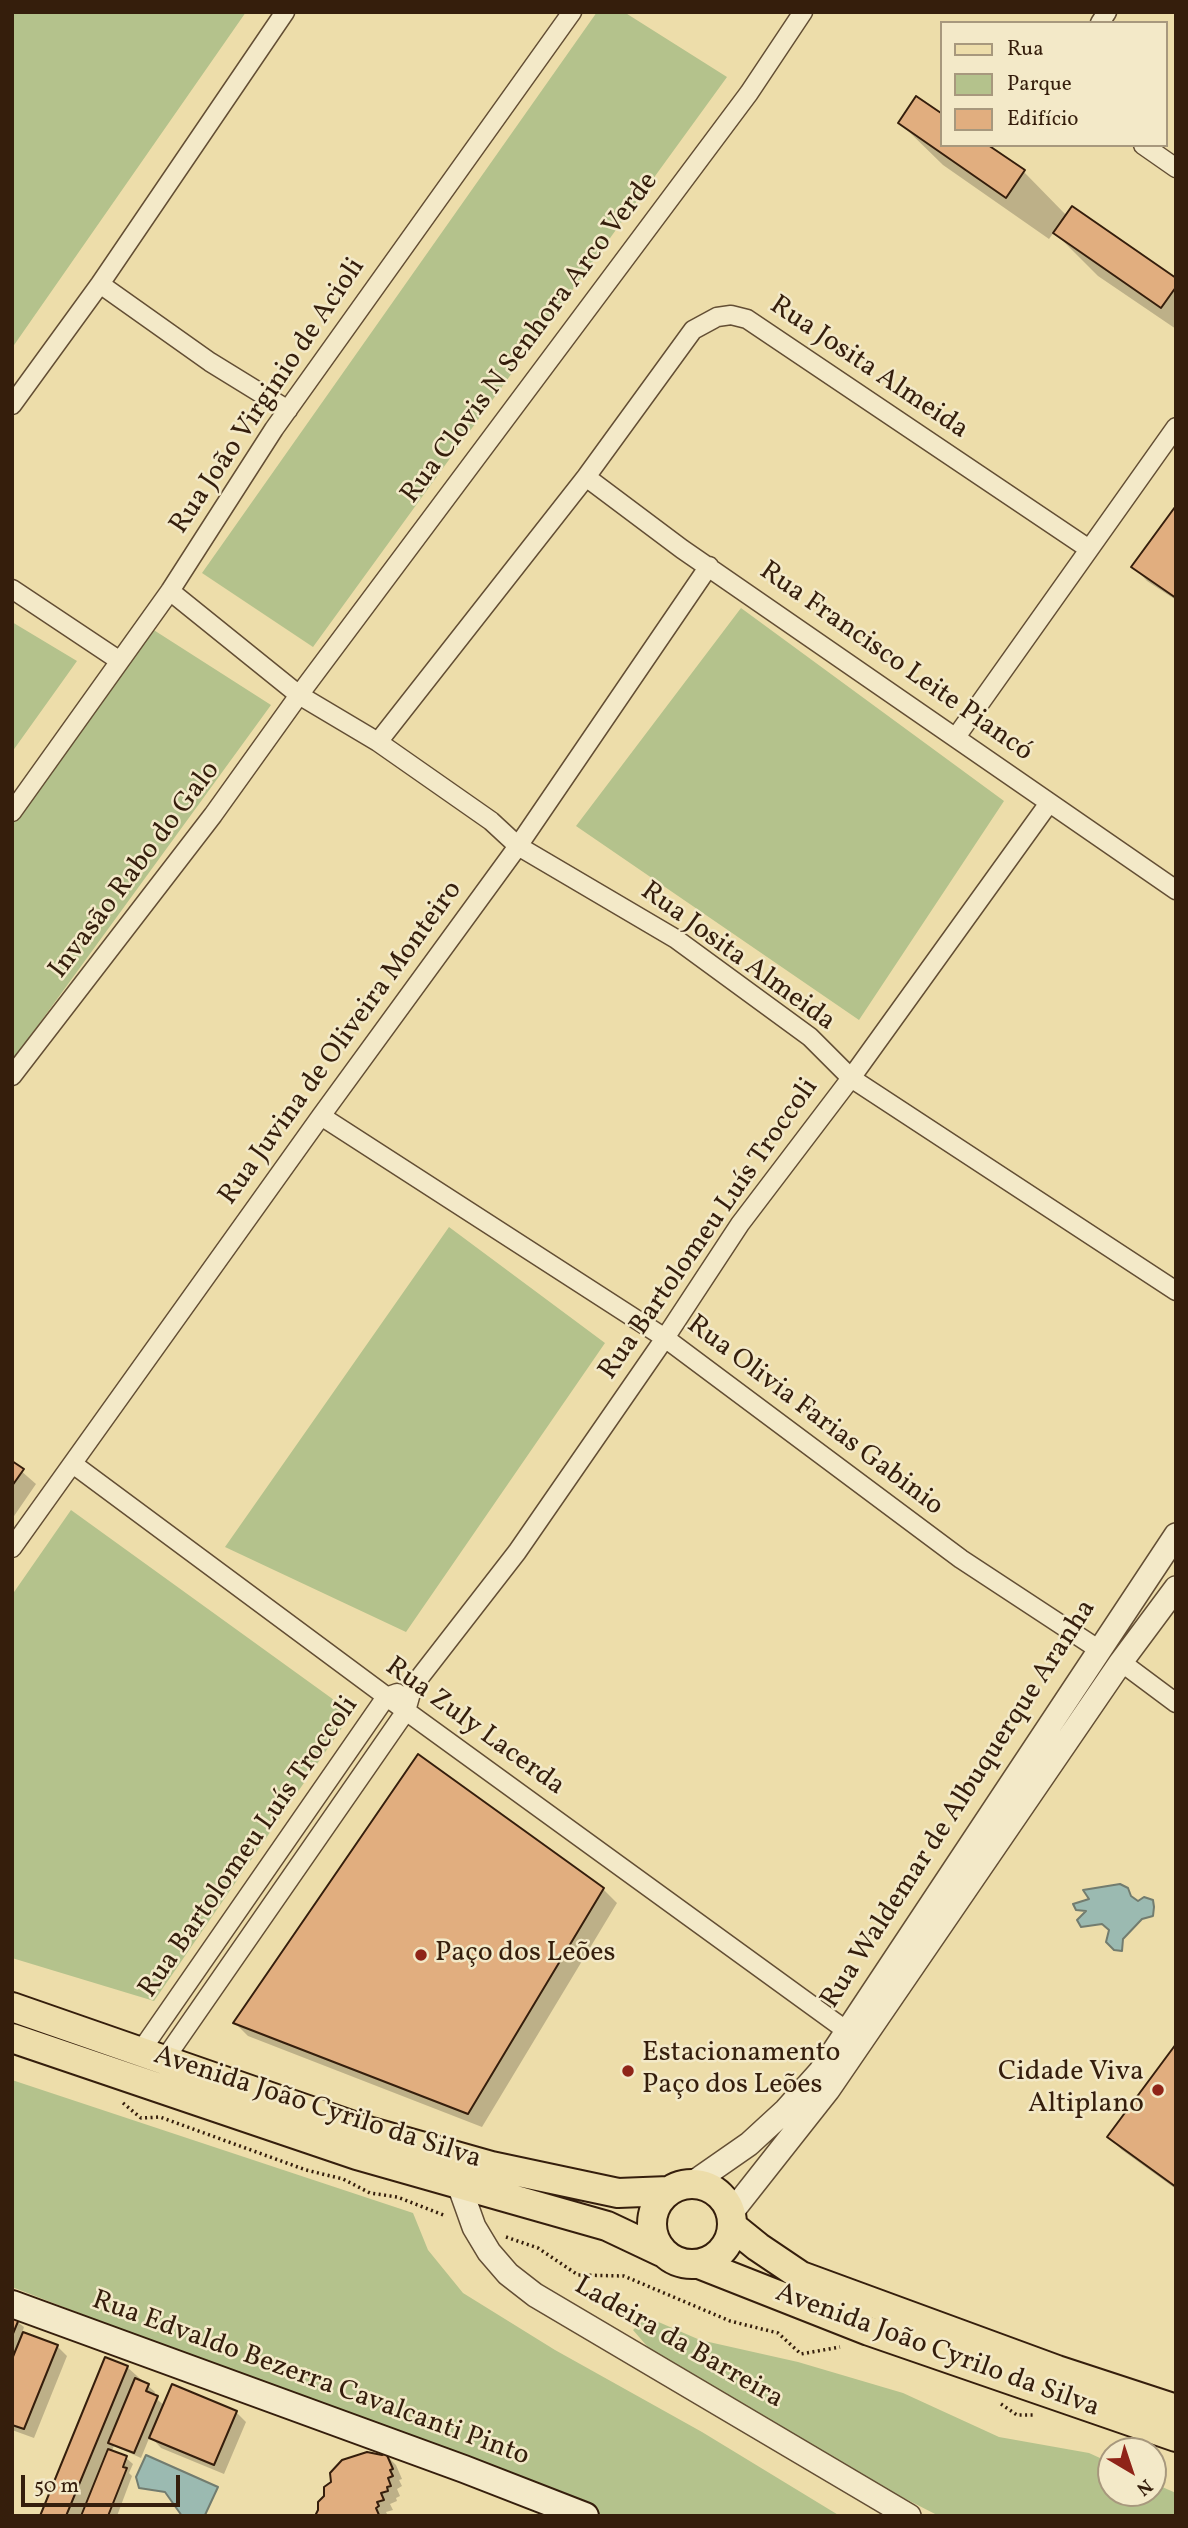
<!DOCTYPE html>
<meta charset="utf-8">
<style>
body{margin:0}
#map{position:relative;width:1188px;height:2528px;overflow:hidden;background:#edddaa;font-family:Vollkorn,serif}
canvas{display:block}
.frame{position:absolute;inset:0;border:14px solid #351e0c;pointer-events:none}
.legend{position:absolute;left:940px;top:21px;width:228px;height:126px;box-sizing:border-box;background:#f3e9c8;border:2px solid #a7987d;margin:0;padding:9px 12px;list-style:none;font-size:21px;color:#351e0c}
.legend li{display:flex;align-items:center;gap:14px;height:35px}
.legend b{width:35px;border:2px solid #a7987d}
.north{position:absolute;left:1097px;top:2437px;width:70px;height:70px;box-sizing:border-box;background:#f3e9c8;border:2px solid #a7987d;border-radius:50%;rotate:141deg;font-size:19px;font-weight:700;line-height:28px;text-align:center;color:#351e0c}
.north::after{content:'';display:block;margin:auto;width:24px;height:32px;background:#8f2418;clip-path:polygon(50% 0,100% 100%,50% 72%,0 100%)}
.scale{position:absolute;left:21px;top:2475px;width:159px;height:32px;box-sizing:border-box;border:4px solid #351e0c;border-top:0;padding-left:9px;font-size:21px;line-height:24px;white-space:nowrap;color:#351e0c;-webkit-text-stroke:5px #f3e9c8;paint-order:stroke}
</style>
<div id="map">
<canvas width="1188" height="2528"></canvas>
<div class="frame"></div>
<ul class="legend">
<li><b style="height:9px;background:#edddaa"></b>Rua</li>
<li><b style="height:19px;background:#b4c28c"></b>Parque</li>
<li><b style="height:19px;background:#e1ae7f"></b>Edifício</li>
</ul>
<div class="north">N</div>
<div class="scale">50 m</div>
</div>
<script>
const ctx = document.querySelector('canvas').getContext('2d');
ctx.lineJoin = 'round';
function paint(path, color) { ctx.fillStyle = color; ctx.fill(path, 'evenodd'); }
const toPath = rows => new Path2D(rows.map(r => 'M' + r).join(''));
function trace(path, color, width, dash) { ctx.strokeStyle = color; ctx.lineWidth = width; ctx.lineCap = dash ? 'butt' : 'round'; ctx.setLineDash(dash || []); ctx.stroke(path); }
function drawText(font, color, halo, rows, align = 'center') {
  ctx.font = font + ' Vollkorn,serif'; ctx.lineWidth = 5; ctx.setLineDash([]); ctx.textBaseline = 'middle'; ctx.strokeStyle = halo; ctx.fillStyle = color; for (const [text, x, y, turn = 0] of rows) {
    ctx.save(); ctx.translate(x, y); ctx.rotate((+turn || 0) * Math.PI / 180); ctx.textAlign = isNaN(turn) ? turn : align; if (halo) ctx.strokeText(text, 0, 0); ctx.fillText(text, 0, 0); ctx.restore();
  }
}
paint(toPath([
 [12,12,246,12,12,348],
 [597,12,624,12,727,77,313,647,202,573],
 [741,608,1004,801,859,1020,576,826],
 [12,622,77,661,12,752],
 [149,627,271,705,12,1061,12,822],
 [449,1227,605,1343,406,1632,225,1547],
 [71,1510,352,1713,154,2001,12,1958,12,1595],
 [12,2080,413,2213,428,2250,463,2293,555,2350,702,2432,840,2516,600,2516,12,2287],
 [647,2317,700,2340,798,2362,903,2393,999,2437,1089,2453,1111,2463,1111,2493,1153,2493,1153,2483,1176,2493,1176,2516,939,2516,847,2469,673,2376,633,2330]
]), '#b4c28c');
const water = toPath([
 [1120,1884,1128,1888,1131,1896,1138,1901,1144,1897,1153,1900,1154,1907,1153,1916,1142,1919,1123,1939,1122,1951,1114,1950,1106,1942,1109,1930,1102,1924,1081,1927,1077,1920,1086,1911,1076,1910,1073,1904,1089,1899,1083,1890,1120,1884],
 [146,2455,218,2487,205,2515,182,2516,165,2492,139,2488,136,2477,146,2455]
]);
paint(water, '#9bbab1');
trace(water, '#727c6f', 2);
paint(toPath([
 [917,98,941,115,941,145,1024,172,1067,216,1176,280,1176,329,1098,276,1054,232,1049,239,943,165,900,123],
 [1176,510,1176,600,1147,581,1134,567],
 [12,1463,36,1484,12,1519],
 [603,1889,617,1903,482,2127,248,2036,235,2023],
 [1176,2047,1176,2189,1122,2150,1109,2137],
 [12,2318,24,2327,22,2333,57,2346,67,2356,34,2438,12,2430],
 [127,2367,155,2392,153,2396,165,2406,236,2412,246,2422,224,2474,161,2448,150,2436,141,2458,114,2446,111,2452,126,2458,133,2464,129,2473,132,2476,117,2516,42,2516],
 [386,2455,396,2465,402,2479,399,2480,402,2486,397,2489,400,2496,396,2498,397,2501,390,2504,393,2510,386,2512,388,2516,317,2516]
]), '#0003');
const building = toPath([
 [916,96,941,113,941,145,988,145,1025,170,1006,198,898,123,916,96],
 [1072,206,1176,278,1176,287,1161,308,1053,233,1072,206],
 [1175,507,1176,508,1176,598,1131,567,1175,507],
 [12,1461,24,1469,12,1486,12,1461],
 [418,1754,604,1888,468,2114,233,2023,418,1754],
 [1176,2044,1176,2187,1107,2137,1176,2044],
 [12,2316,19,2319,12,2336,12,2316],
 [23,2332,58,2345,24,2429,12,2425,12,2359,23,2332],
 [105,2357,128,2366,66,2516,40,2516,105,2357],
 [135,2378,149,2384,146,2391,158,2396,134,2453,108,2443,135,2378],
 [172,2384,237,2411,214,2465,149,2438,172,2384],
 [108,2449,127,2456,123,2467,127,2468,108,2516,81,2516,108,2449],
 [367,2452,382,2455,386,2453,393,2469,390,2470,393,2476,388,2478,391,2486,387,2487,388,2491,381,2493,384,2500,377,2502,379,2506,376,2508,379,2515,315,2516,318,2510,318,2502,324,2496,324,2487,331,2482,330,2473,342,2460,367,2452]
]);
paint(building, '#e1ae7f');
trace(building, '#351e0c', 2);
const minor = toPath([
 [1100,23,1107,12],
 [1143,145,1176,168],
 [100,284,210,362,288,410],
 [12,405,100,284,285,12],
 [586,477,682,549,1176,890],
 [12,589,120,661],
 [170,591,299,695,378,742,491,821,518,846,676,939,810,1037,851,1078,1176,1291],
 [956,737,1176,427],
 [378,742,586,477,693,330,717,317,731,315,747,319,1089,549],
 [12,812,170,591,274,429,572,12],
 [12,1076,213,815,299,695,749,93,803,12],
 [321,1116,665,1338,961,1559,1098,1649],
 [73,1464,406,1711,847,2031],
 [12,1548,321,1116,518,846,709,566],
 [1121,1662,1176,1703],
 [140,2052,386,1697,397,1693],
 [164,2060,406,1711,413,1686,517,1552,665,1338,740,1224,851,1078,1049,803]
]);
const tertiary = toPath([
 [693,2183,749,2144,786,2110,820,2072,1176,1535],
 [459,2185,474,2227,489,2252,508,2274,535,2295,909,2516],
 [731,2213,828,2090,1121,1662,1176,1588]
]);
const secondary = toPath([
 [12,2304,464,2469,585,2516]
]);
const primary = toPath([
 [12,2007,371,2132,491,2166,618,2193,669,2191],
 [12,2038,357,2155,607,2226,662,2252],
 '652 2224a40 40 0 1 1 80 0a40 40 0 1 1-80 0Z',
 [732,2226,758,2247,801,2276,1057,2370,1176,2409],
 [699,2264,869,2331,1176,2437]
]);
trace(minor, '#634e34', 21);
trace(tertiary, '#634e34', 26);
trace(secondary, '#351e0c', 30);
trace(primary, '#351e0c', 32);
trace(toPath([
 [123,2103,141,2118,160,2117,306,2170,343,2179,370,2193,397,2197,446,2216],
 [506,2237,538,2248,578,2275,624,2276,730,2321,778,2333,801,2354,840,2347],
 [1001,2404,1017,2415,1036,2415]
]), '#351e0c', 3.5, [2, 3.5]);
trace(minor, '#f3e9c8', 18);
trace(tertiary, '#f3e9c8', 23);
trace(secondary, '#f3e9c8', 26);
trace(primary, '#edddaa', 28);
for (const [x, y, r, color] of [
 [421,1955,7,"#8f2418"],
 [628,2071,7,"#8f2418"],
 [1158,2090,7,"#8f2418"]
]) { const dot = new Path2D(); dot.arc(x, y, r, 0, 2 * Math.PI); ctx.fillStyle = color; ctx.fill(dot); trace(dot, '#f3e9c8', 2.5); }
drawText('28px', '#351e0c', '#f3e9c8', [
 ["Rua Clovis N Senhora Arco Verde",531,339,-53],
 ["Rua Josita Almeida",868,369,34],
 ["Rua João Virginio de Acioli",269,397,-56],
 ["Rua Francisco Leite Piancó",895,663,35],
 ["Invasão Rabo do Galo",136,871,-53],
 ["Rua Josita Almeida",737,958,36],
 ["Rua Juvina de Oliveira Monteiro",342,1044,-54],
 ["Rua Bartolomeu Luís Troccoli",710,1230,-55],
 ["Rua Olivia Farias Gabinio",814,1417,37],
 ["Rua Zuly Lacerda",474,1728,36],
 ["Rua Waldemar de Albuquerque Aranha",960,1805,-57],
 ["Rua Bartolomeu Luís Troccoli",250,1848,-55],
 ["Avenida João Cyrilo da Silva",317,2109,18],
 ["Ladeira da Barreira",678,2344,30],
 ["Avenida João Cyrilo da Silva",937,2352,20],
 ["Rua Edvaldo Bezerra Cavalcanti Pinto",310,2380,20]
]);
drawText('28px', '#351e0c', '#f3e9c8', [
 ["Paço dos Leões",435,1955],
 ["Estacionamento",642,2055],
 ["Paço dos Leões",642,2087],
 ["Cidade Viva",1144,2074,"right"],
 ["Altiplano",1144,2106,"right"]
], 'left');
</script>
